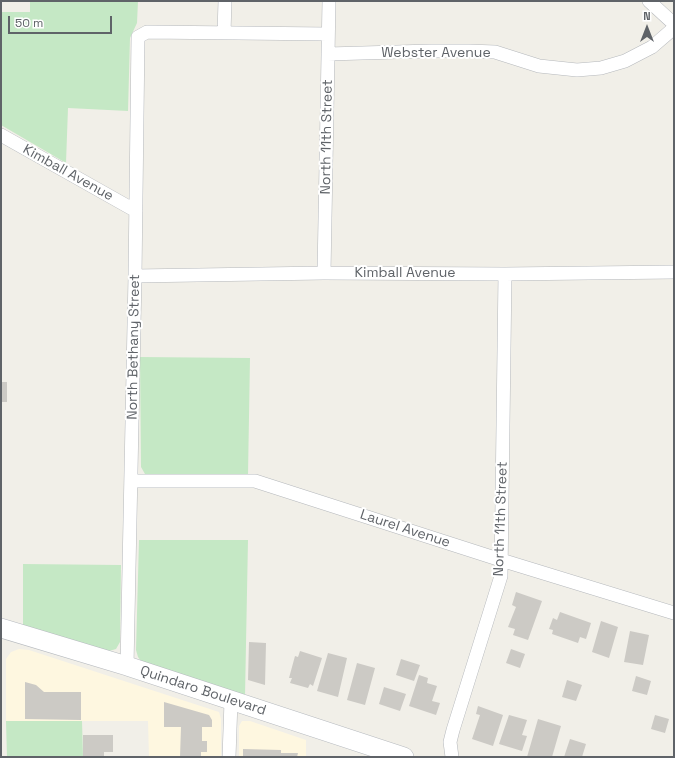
<!DOCTYPE html>
<style>
body{margin:0}
#map{position:relative;width:675px;height:758px;overflow:hidden;background:#f1efe8;font-family:"Space Grotesk",sans-serif}
canvas{display:block}
.frame{position:absolute;inset:0;border:2px solid #5f6368;pointer-events:none}
.north{position:absolute;left:627px;top:8px;width:40px;height:40px;-webkit-text-stroke:3px #fff;paint-order:stroke;rotate:0deg;font-size:11px;font-weight:700;line-height:16px;text-align:center;color:#5f6368}
.north::after{content:'';display:block;margin:auto;width:14px;height:18px;background:#5f6368;clip-path:polygon(50% 0,100% 100%,50% 72%,0 100%)}
.scale{position:absolute;left:8px;top:16px;width:104px;height:18px;box-sizing:border-box;border:2px solid #5f6368;border-top:0;padding-left:5px;font-size:12px;line-height:14px;white-space:nowrap;color:#5f6368;-webkit-text-stroke:3px #fff;paint-order:stroke}
</style>
<div id="map">
<canvas width="675" height="758"></canvas>
<div class="frame"></div>
<div class="north">N</div>
<div class="scale">50 m</div>
</div>
<script>
const ctx = document.querySelector('canvas').getContext('2d');
ctx.lineJoin = 'round';
function paint(path, color) { ctx.fillStyle = color; ctx.fill(path, 'evenodd'); }
const toPath = rows => new Path2D(rows.map(r => 'M' + r).join(''));
function trace(path, color, width, dash) { ctx.strokeStyle = color; ctx.lineWidth = width; ctx.lineCap = dash ? 'butt' : 'round'; ctx.setLineDash(dash || []); ctx.stroke(path); }
function drawText(font, color, halo, rows, align = 'center') {
  ctx.font = font + ' "Space Grotesk",sans-serif'; ctx.lineWidth = 4; ctx.setLineDash([]); ctx.textBaseline = 'middle'; ctx.strokeStyle = halo; ctx.fillStyle = color; for (const [text, x, y, turn = 0] of rows) {
    ctx.save(); ctx.translate(x, y); ctx.rotate((+turn || 0) * Math.PI / 180); ctx.textAlign = isNaN(turn) ? turn : align; if (halo) ctx.strokeText(text, 0, 0); ctx.fillText(text, 0, 0); ctx.restore();
  }
}
paint(toPath([
 [19,649,29,650,219,712,221,719,221,757,149,757,148,721,6,721,6,659,11,652],
 [242,721,250,721,306,740,306,757,239,757,239,726]
]), '#fef7e0');
paint(toPath([
 [30,1,138,1,137,23,130,38,128,111,68,108,66,163,1,125,1,12,30,12],
 [140,357,250,358,248,475,145,474,141,467],
 [139,540,248,540,245,696,141,661,138,657,136,650],
 [23,564,121,565,120,642,116,649,109,651,23,625],
 [6,721,82,721,83,757,7,757]
]), '#c5e8c5');
paint(toPath([
 [1,382,7,382,7,402,1,402],
 [516,592,542,601,528,640,513,635,515,629,508,627,516,607,512,605],
 [560,612,591,623,586,639,580,637,578,643,552,634,553,630,549,629,553,618,557,620],
 [601,621,618,627,609,658,592,652],
 [630,631,649,635,643,665,624,662],
 [249,642,266,643,265,685,248,680],
 [511,649,525,654,520,668,506,663],
 [300,651,322,658,313,686,310,684,308,688,290,683,292,678,289,678,295,656,298,657],
 [328,653,347,658,338,697,317,691],
 [401,659,420,665,414,681,396,675],
 [357,663,375,668,365,705,347,700],
 [419,675,428,678,427,683,437,686,432,701,440,703,436,715,409,706],
 [636,676,651,681,647,695,632,691],
 [567,680,582,685,576,701,562,697],
 [25,682,36,685,44,692,81,692,81,720,25,719],
 [384,687,406,694,400,711,379,704],
 [164,702,209,715,212,720,212,727,202,727,202,741,207,741,207,752,201,752,201,757,180,757,181,727,164,727],
 [478,706,503,715,493,746,472,739,480,715,476,714],
 [509,715,527,720,522,735,527,736,522,751,499,744],
 [655,715,669,719,665,733,651,729],
 [538,719,561,726,552,757,527,757],
 [83,735,113,735,113,752,104,752,104,757,83,757],
 [570,739,586,744,582,757,564,757],
 [243,749,281,750,281,753,298,753,297,757,243,757]
]), '#cccac5');
const street = toPath([
 [649,1,674,24],
 [224,33,225,1],
 [328,54,431,51,469,51,495,52,539,66,577,70,601,68,625,61,652,47,674,28],
 [1,135,136,211],
 [324,273,329,1],
 [135,276,324,273,505,274,674,272],
 [131,481,255,481,501,560,674,613],
 [127,666,135,276,138,37,147,32,328,34],
 [229,757,231,701],
 [452,757,450,742,453,730,501,576,505,274]
]);
const secondary = toPath([
 [1,628,127,666,404,757]
]);
trace(street, '#b5b8bc', 14);
trace(secondary, '#b6babf', 20);
trace(street, '#fff', 13);
trace(secondary, '#fff', 19);
drawText('14px', '#5f6368', '#fff', [
 ["Webster Avenue",436,53],
 ["North 11th Street",327,137,-89],
 ["Kimball Avenue",68,173,29],
 ["Kimball Avenue",405,273],
 ["North Bethany Street",134,347,-89],
 ["North 11th Street",501,519,-88],
 ["Laurel Avenue",405,529,18],
 ["Quindaro Boulevard",203,691,18]
]);
</script>
